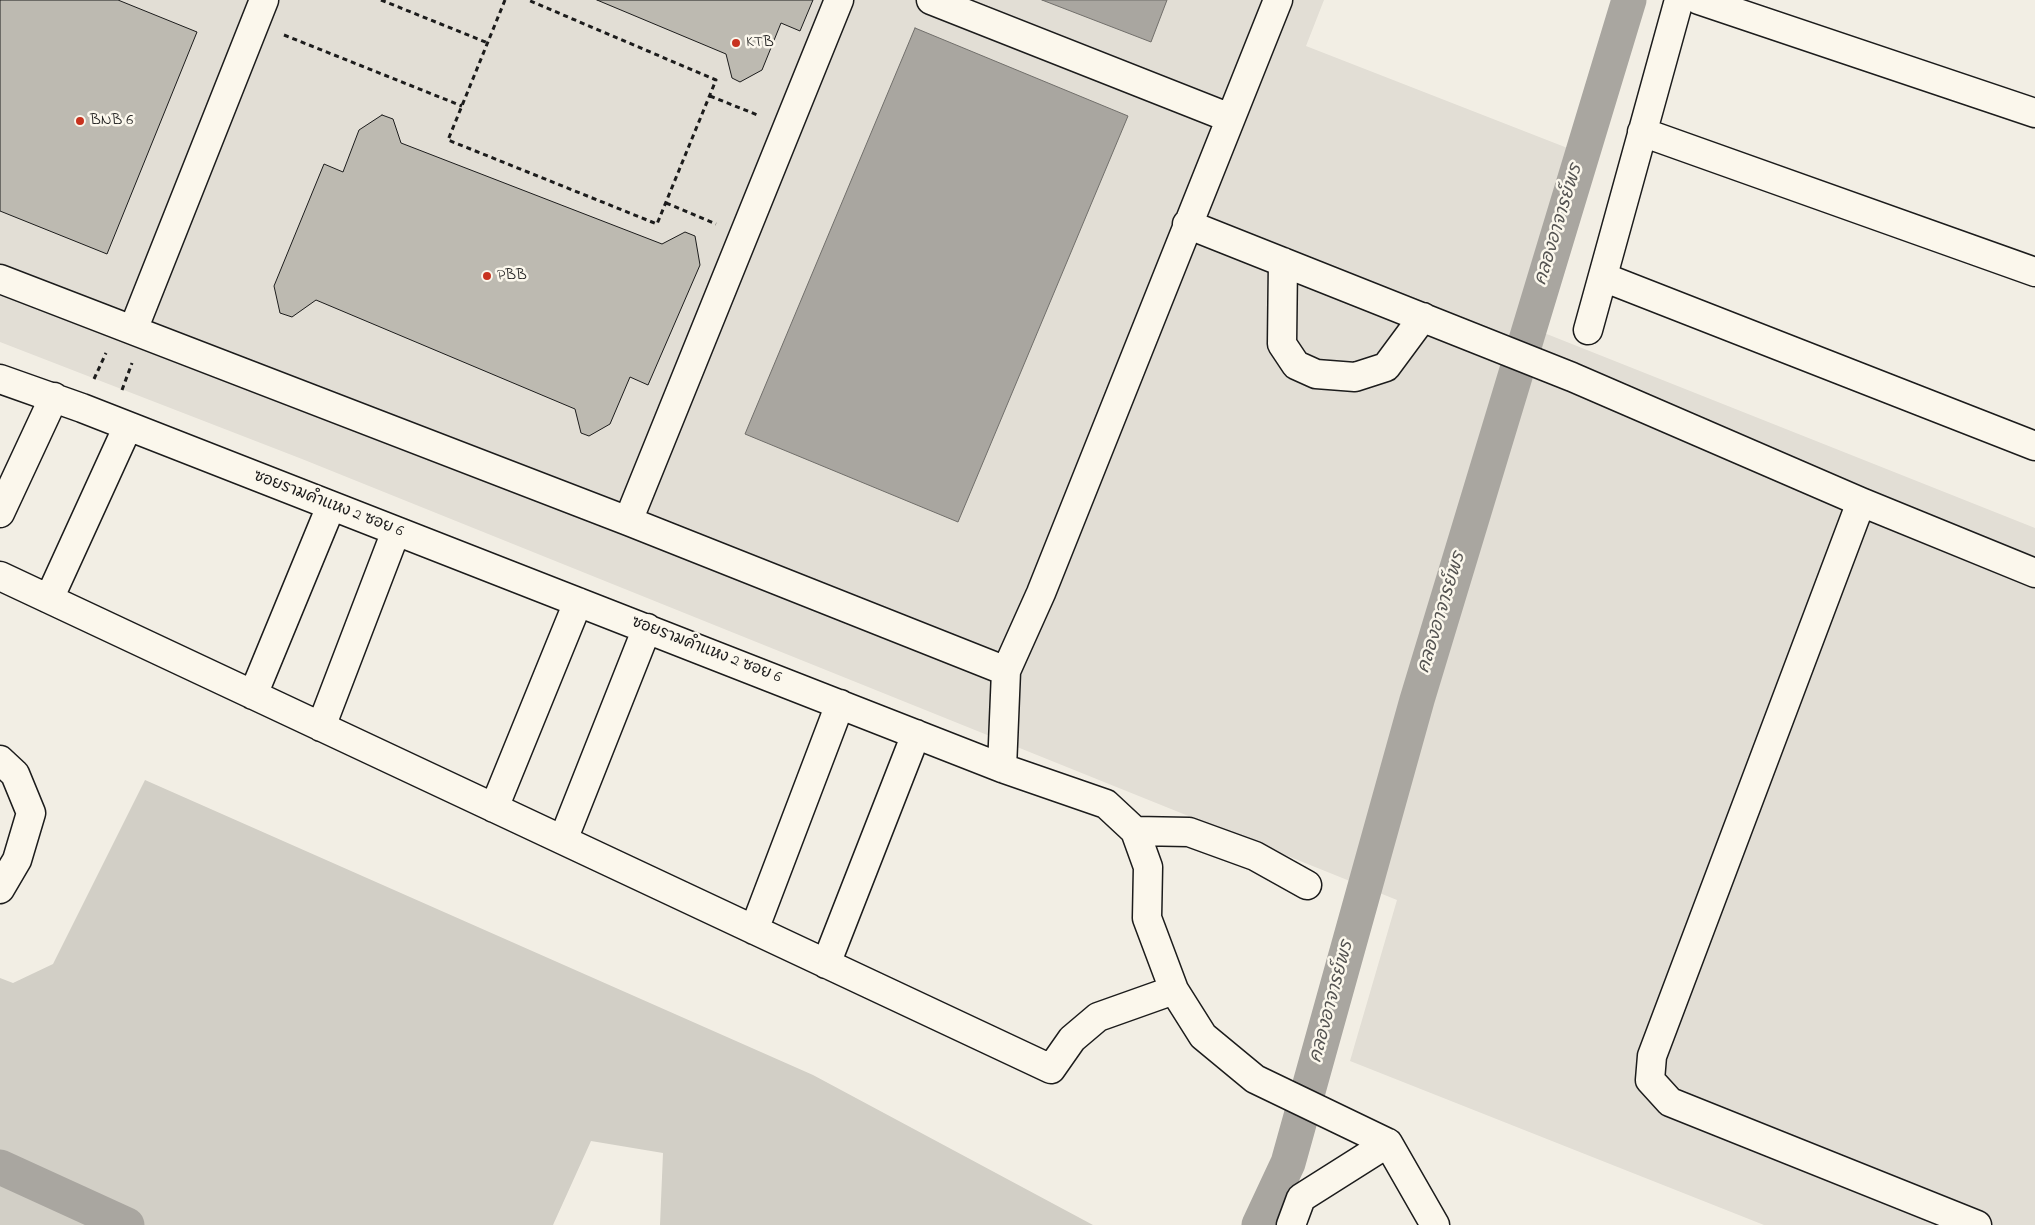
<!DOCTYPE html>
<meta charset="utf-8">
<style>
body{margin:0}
canvas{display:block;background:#f2eee4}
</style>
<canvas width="2035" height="1225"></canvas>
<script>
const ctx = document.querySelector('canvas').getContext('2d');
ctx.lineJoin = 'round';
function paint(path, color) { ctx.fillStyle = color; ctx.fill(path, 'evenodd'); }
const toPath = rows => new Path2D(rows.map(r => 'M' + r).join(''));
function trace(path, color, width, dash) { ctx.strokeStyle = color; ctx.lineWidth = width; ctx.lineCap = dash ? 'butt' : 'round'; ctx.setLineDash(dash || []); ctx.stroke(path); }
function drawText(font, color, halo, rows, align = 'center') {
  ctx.font = font + ' "Indie Flower","Playpen Sans Thai",sans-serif'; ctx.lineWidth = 5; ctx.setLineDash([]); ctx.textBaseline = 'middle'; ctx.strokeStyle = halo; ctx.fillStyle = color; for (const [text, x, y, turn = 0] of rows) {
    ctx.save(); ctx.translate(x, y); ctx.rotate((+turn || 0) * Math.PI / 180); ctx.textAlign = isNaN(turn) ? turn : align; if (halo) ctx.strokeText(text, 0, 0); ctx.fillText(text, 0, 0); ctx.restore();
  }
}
paint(toPath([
 [0,0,1324,0,1306,46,1570,149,1514,321,2035,528,2035,1225,1764,1225,1350,1061,1397,900,302,459,0,342]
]), '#e2ded5');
paint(toPath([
 [145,780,813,1075,1093,1225,660,1225,663,1153,591,1141,553,1225,0,1225,0,978,13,983,53,964]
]), '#d2cfc6');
const water = toPath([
 [1042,0,1167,0,1151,42,1042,0],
 [915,28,1128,116,958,522,745,434,915,28]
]);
paint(water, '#a9a6a0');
trace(water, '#716f6b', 1);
trace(toPath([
 [0,1167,127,1225],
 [1259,1225,1288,1163,1417,700,1629,0]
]), '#a9a6a0', 35);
const building = toPath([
 [0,0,118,0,197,32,107,254,0,211,0,0],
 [597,0,813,0,800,31,781,23,762,70,740,82,732,78,726,54,597,0],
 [382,115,393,119,401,143,662,244,685,232,695,236,700,265,648,385,630,377,610,424,589,436,581,433,575,409,316,300,292,317,280,313,274,286,324,164,343,172,359,130,382,115]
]);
paint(building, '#bdbab1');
trace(building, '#1c1c1c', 1);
const minor = toPath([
 [931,0,1230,118],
 [1699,0,2035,113],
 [1642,132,2035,272],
 [1187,224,1572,377,1861,502,2035,573],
 [1283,262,1282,344,1296,365,1316,374,1355,377,1386,367,1423,317],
 [1603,277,2035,446],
 [0,279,628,521,1006,671],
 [133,330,264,0],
 [1588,330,1679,0],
 [0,379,82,408,1002,768,1106,804,1135,831,1148,867,1147,918,1174,990,1203,1036,1255,1079,1388,1143,1435,1225],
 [1861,502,1652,1056,1650,1080,1670,1102,1977,1225],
 [0,513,54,397],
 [628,521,839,0],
 [0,576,1051,1069,1072,1039,1098,1017,1174,990],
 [49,599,128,426],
 [253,695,331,506],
 [321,727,396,531],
 [0,760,15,774,31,813,17,860,0,889],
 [1002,768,1006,671,1041,593,1278,0],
 [494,808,578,602],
 [1135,831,1189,832,1255,856,1307,885],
 [563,840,647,628],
 [754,930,840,704],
 [826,964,916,734],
 [1291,1225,1301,1198,1388,1143]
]);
trace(minor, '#1c1c1c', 31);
trace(toPath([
 [381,0,488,43],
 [505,0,448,140,657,224,716,80,528,0],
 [284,35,462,106],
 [710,96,760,116],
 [666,203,716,224],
 [94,379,106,353],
 [122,390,132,363]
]), '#1c1c1c', 3, [5, 4]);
trace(minor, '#fbf7ec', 28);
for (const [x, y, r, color] of [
 [736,43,5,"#c8321e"],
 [80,121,5,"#c8321e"],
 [487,276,5,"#c8321e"]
]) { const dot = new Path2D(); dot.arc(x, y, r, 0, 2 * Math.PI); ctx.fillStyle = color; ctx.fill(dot); trace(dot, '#fbf7ec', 2); }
drawText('16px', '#1c1c1c', '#fbf7ec', [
 ["KTB",746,43],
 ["BNB 6",90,121],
 ["PBB",497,276]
], 'left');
drawText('16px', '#1c1c1c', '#fbf7ec', [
 ["ซอยรามคำแหง 2 ซอย 6",328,505,21],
 ["ซอยรามคำแหง 2 ซอย 6",706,651,21]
]);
drawText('italic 18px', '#545351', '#fbf7ec', [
 ["คลองอาจารย์พร",1560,225,-73],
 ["คลองอาจารย์พร",1443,613,-73],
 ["คลองอาจารย์พร",1333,1002,-75]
]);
</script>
